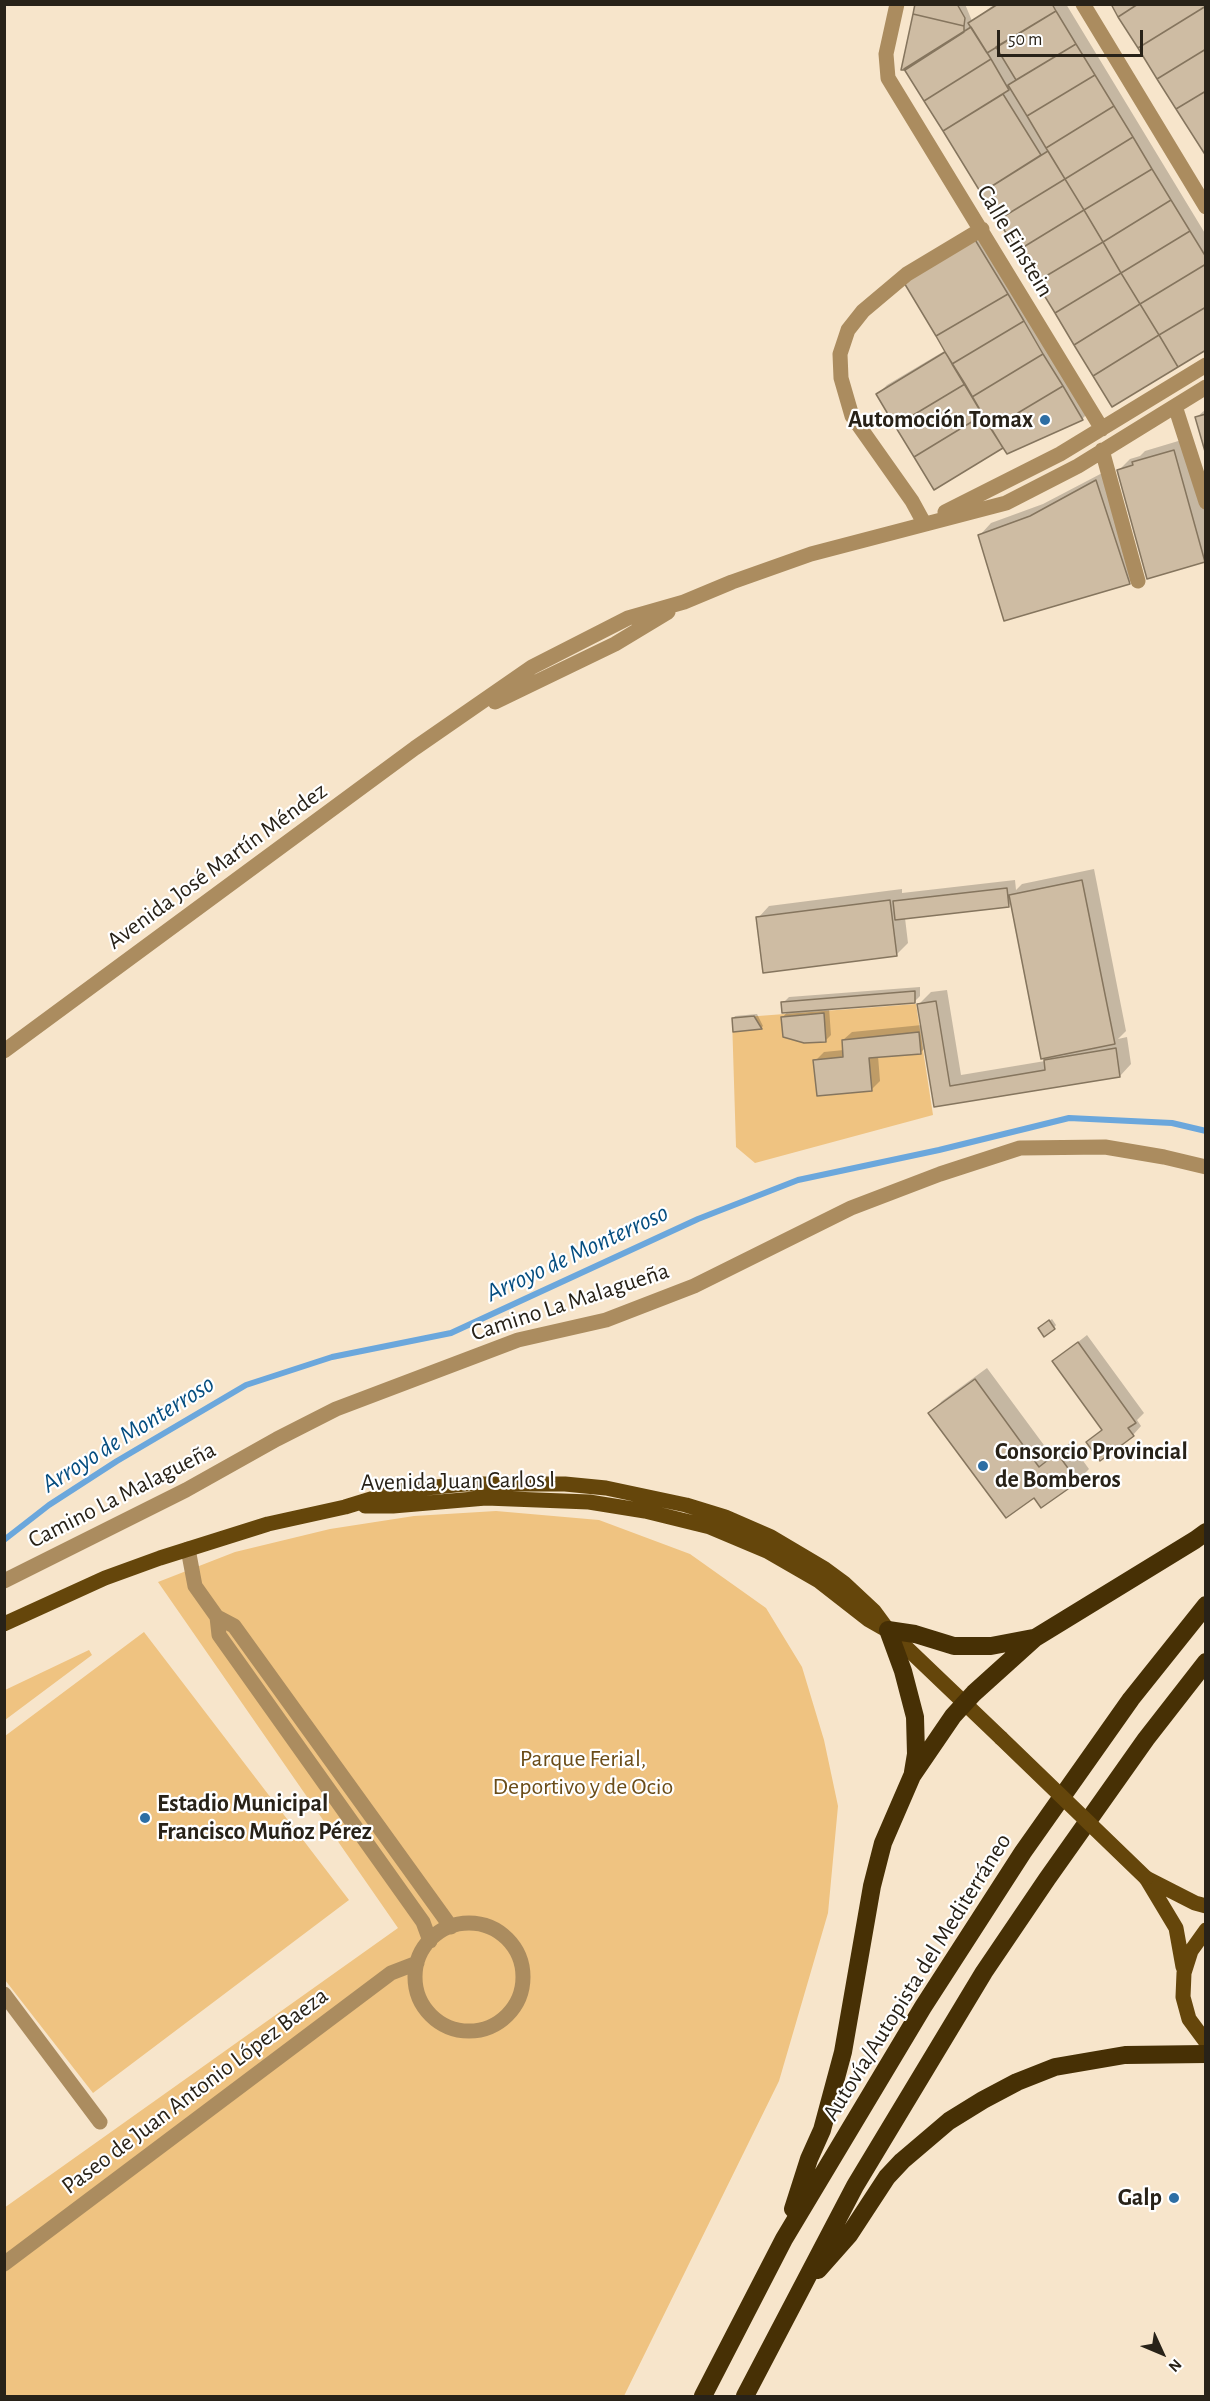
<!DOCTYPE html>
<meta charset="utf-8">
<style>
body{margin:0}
#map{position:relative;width:1210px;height:2401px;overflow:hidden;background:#f7e5cb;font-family:"Alegreya Sans",sans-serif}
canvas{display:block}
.frame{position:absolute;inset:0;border:6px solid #282218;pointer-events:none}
.north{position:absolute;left:1132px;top:2323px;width:60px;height:60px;-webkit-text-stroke:4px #fff;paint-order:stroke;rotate:134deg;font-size:16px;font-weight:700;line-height:24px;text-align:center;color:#282218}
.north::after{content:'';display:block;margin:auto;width:21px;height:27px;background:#282218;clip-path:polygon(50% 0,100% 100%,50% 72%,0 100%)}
.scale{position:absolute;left:997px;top:30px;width:146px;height:27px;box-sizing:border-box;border:3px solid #282218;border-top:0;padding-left:8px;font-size:18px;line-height:21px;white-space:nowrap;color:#282218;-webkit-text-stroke:4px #fff;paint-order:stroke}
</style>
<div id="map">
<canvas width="1210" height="2401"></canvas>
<div class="frame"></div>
<div class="north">N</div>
<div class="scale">50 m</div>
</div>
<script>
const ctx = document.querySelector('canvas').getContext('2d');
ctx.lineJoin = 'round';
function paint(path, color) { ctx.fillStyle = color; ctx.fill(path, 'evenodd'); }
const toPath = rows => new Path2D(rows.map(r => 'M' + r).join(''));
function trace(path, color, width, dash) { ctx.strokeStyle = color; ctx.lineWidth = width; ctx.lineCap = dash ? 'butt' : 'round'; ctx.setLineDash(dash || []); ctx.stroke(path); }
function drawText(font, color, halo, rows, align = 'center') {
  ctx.font = font + ' "Alegreya Sans",sans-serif'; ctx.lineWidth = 4.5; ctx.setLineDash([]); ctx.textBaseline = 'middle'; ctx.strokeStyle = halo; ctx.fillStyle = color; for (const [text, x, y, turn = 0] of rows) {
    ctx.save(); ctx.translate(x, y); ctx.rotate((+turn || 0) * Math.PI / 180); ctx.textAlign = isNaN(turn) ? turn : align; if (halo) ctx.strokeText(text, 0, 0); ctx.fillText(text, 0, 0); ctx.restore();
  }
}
paint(toPath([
 [916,1004,933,1115,755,1163,736,1147,732,1018],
 [496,1511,599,1520,690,1554,766,1608,802,1667,824,1740,838,1806,828,1913,779,2081,624,2396,5,2396,4,2208,398,1928,158,1582,235,1552,330,1529,414,1516],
 [144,1632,349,1900,93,2093,5,1980,5,1736],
 [89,1650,92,1655,5,1720,5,1690]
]), '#efc381');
paint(toPath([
 [917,4,965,4,972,21,995,4,1066,4,1206,235,1206,348,1112,405,906,68],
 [986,228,1091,410,1082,419,1008,453,1003,446,934,488,878,394,887,385,946,350,916,270],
 [1206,409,1206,449,1197,417],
 [1185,439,1206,511,1206,560,1149,577,1118,471,1130,459,1140,456,1145,451],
 [1108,470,1141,571,1129,583,980,535,991,523,1043,504],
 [1094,869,1126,1031,1118,1039,1127,1037,1131,1064,1120,1076,935,1106,926,1047,921,1052,878,1056,880,1081,872,1089,815,1061,824,1052,844,1050,843,1040,852,1032,922,1025,919,1004,931,992,947,990,961,1075,1045,1061,1050,1056,1012,902,1008,906,905,918,908,943,896,955,758,918,769,906,902,889,902,893,1015,880,1016,890,1022,884],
 [920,987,920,996,915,1001,829,1008,831,1035,826,1040,783,1017,788,1011,783,1003,789,997],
 [757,1014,763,1026,761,1028,733,1019,735,1016],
 [1052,1319,1056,1325,1054,1328,1042,1326],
 [1087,1335,1144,1413,1137,1420,1141,1426,1133,1435,1088,1442,1103,1429,1054,1361],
 [987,1368,1052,1456,1070,1443,1089,1469,1077,1481,1042,1506,1034,1496,930,1413,942,1401]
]), '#0003');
trace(toPath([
 [4,1540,49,1505,117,1461,246,1385,332,1357,451,1333,698,1219,798,1180,939,1150,1069,1118,1172,1123,1206,1131]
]), '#6ba7dc', 6);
const building = toPath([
 [915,4,957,4,965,18,964,26,913,14,915,4],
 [998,4,1052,4,1056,11,987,53,968,23,998,4],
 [1111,4,1138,4,1118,17,1111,4],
 [1138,4,1206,4,1206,6,1138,48,1118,17,1138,4],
 [1206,6,1206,49,1157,79,1138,48,1206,6],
 [1056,11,1076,44,1016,80,996,47,1056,11],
 [913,14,964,26,964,32,905,70,901,70,913,14],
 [971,27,991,59,924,101,904,69,971,27],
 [1076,44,1095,75,1027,116,1008,85,1076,44],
 [1206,49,1206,91,1176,109,1157,79,1206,49],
 [991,59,1009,90,943,131,924,101,991,59],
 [1095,75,1114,106,1046,148,1027,116,1095,75],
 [1206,91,1206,156,1176,109,1206,91],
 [1003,94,1041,155,981,193,943,131,1003,94],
 [1114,106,1133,137,1065,179,1046,148,1114,106],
 [1133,137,1152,169,1084,210,1065,179,1133,137],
 [1048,151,1065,179,998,220,981,193,1048,151],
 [1152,169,1171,200,1103,242,1084,210,1152,169],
 [1065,179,1084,210,1017,251,998,220,1065,179],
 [1171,200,1190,231,1121,273,1103,242,1171,200],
 [1084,210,1103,242,1036,282,1017,251,1084,210],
 [1190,231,1206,257,1206,264,1140,304,1121,273,1190,231],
 [974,238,1008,294,936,336,903,281,974,238],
 [1103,242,1121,273,1055,313,1036,282,1103,242],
 [1206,264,1206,307,1159,335,1140,304,1206,264],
 [1121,273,1140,304,1074,345,1055,313,1121,273],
 [1008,294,1024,321,952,364,936,336,1008,294],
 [1140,304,1159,335,1093,376,1074,345,1140,304],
 [1206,307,1206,350,1178,367,1159,335,1206,307],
 [1024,321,1043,354,972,397,952,364,1024,321],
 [1159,335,1178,367,1112,407,1093,376,1159,335],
 [945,352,965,384,895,426,876,394,945,352],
 [1043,354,1063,386,991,429,972,397,1043,354],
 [965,384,983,415,914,457,895,426,965,384],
 [1063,386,1083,420,1007,454,991,429,1063,386],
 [1206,414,1206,455,1195,417,1206,414],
 [983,415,1003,448,934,490,914,457,983,415],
 [1174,450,1205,562,1147,579,1117,470,1133,465,1132,462,1174,450],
 [1096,480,1130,584,1004,621,978,535,1030,516,1096,480],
 [1082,880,1115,1044,1041,1059,1009,895,1082,880],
 [1007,888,1009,907,895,920,893,901,1007,888],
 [890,900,897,956,763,973,756,917,890,900],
 [915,991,915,1003,782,1013,781,1002,915,991],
 [936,1001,950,1086,1045,1070,1044,1060,1116,1048,1120,1077,934,1107,917,1004,936,1001],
 [824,1013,826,1042,804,1043,783,1037,781,1017,824,1013],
 [754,1016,762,1029,733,1032,732,1018,754,1016],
 [919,1032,921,1054,869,1058,872,1091,817,1096,813,1060,843,1057,842,1040,919,1032],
 [1049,1320,1055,1329,1044,1337,1038,1328,1049,1320],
 [1078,1342,1136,1423,1128,1428,1134,1436,1100,1461,1086,1442,1102,1430,1052,1361,1078,1342],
 [975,1379,1039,1467,1057,1453,1078,1482,1041,1508,1034,1498,1006,1518,928,1413,975,1379]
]);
paint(building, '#cebca3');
trace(building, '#85755e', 1.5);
trace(toPath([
 [897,4,886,54,888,78,1102,429],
 [1083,4,1206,207],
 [1175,406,1206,502],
 [1102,450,1138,581],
 [945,512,1060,454,1206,365],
 [924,523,912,501,852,416,841,378,840,354,848,330,863,311,907,274,982,229],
 [495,702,615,644,668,612],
 [4,1051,415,748,532,667,628,618,684,602,732,582,811,554,1006,503,1078,466,1206,387],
 [188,1549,195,1586,217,1617,234,1626,451,1927],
 [4,1581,186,1490,277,1439,336,1409,518,1340,606,1320,694,1286,851,1208,940,1174,1020,1148,1105,1147,1164,1157,1206,1167],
 [217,1617,219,1635,423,1922,430,1941],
 '415 1977a54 54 0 1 1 108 0a54 54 0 1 1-108 0Z',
 [4,1994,100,2122],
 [4,2264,391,1973,417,1963]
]), '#ab8c5f', 15);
trace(toPath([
 [365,1506,393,1506,486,1498,589,1502,645,1511,710,1527,767,1551,819,1581,869,1620,883,1628],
 [4,1624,105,1578,160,1558,268,1524,345,1507,397,1491,465,1484,565,1484,606,1488,686,1505,725,1517,771,1537,825,1569,844,1583,874,1611,888,1630,1001,1738],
 [1146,1878,1176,1928,1183,1967],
 [1146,1878,1195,1903,1206,1906],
 [1206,1930,1191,1951,1184,1973,1183,1997,1189,2019,1206,2042]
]), '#65460b', 15);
trace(toPath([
 [913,1772,916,1754,915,1717,903,1671,888,1630,915,1634,954,1646,991,1646,1033,1638],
 [793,2209,809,2159,822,2130,843,2052,872,1886,883,1843,912,1776,953,1716,974,1693,1035,1638,1195,1540,1206,1532],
 [818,2270,849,2235,887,2177,902,2161,949,2121,983,2100,1017,2082,1055,2067,1125,2055,1206,2054],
 [703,2396,784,2239,923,2007,1023,1852,1131,1699,1206,1605],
 [745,2396,855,2186,984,1972,1047,1879,1146,1739,1206,1662]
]), '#473005', 18);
trace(toPath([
 [1001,1738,1146,1878]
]), '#65460b', 15);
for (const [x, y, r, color] of [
 [1045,420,6,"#2d6ea4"],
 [983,1466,6,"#2d6ea4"],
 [145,1818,6,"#2d6ea4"],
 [1174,2198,6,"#2d6ea4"]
]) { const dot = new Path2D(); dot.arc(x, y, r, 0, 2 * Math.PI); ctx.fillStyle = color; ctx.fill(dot); trace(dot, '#fff', 2); }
drawText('24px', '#282218', '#fff', [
 ["Calle Einstein",1015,241,59],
 ["Avenida José Martín Méndez",217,866,-36],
 ["Camino La Malagueña",570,1302,-18],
 ["Avenida Juan Carlos I",458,1481,-1],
 ["Camino La Malagueña",122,1495,-27],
 ["Autovía/Autopista del Mediterráneo",917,1977,-58],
 ["Paseo de Juan Antonio López Baeza",195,2091,-37]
]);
drawText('bold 24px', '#282218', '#fff', [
 ["Automoción Tomax",1033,420],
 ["Consorcio Provincial",995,1452,"left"],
 ["de Bomberos",995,1480,"left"],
 ["Estadio Municipal",157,1804,"left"],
 ["Francisco Muñoz Pérez",157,1832,"left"],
 ["Galp",1162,2198]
], 'right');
drawText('24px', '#6a4c18', '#fff', [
 ["Parque Ferial,",583,1759],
 ["Deportivo y de Ocio",583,1787]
]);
drawText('italic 26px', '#064e80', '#fff', [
 ["Arroyo de Monterroso",577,1253,-25],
 ["Arroyo de Monterroso",128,1434,-32]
]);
</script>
